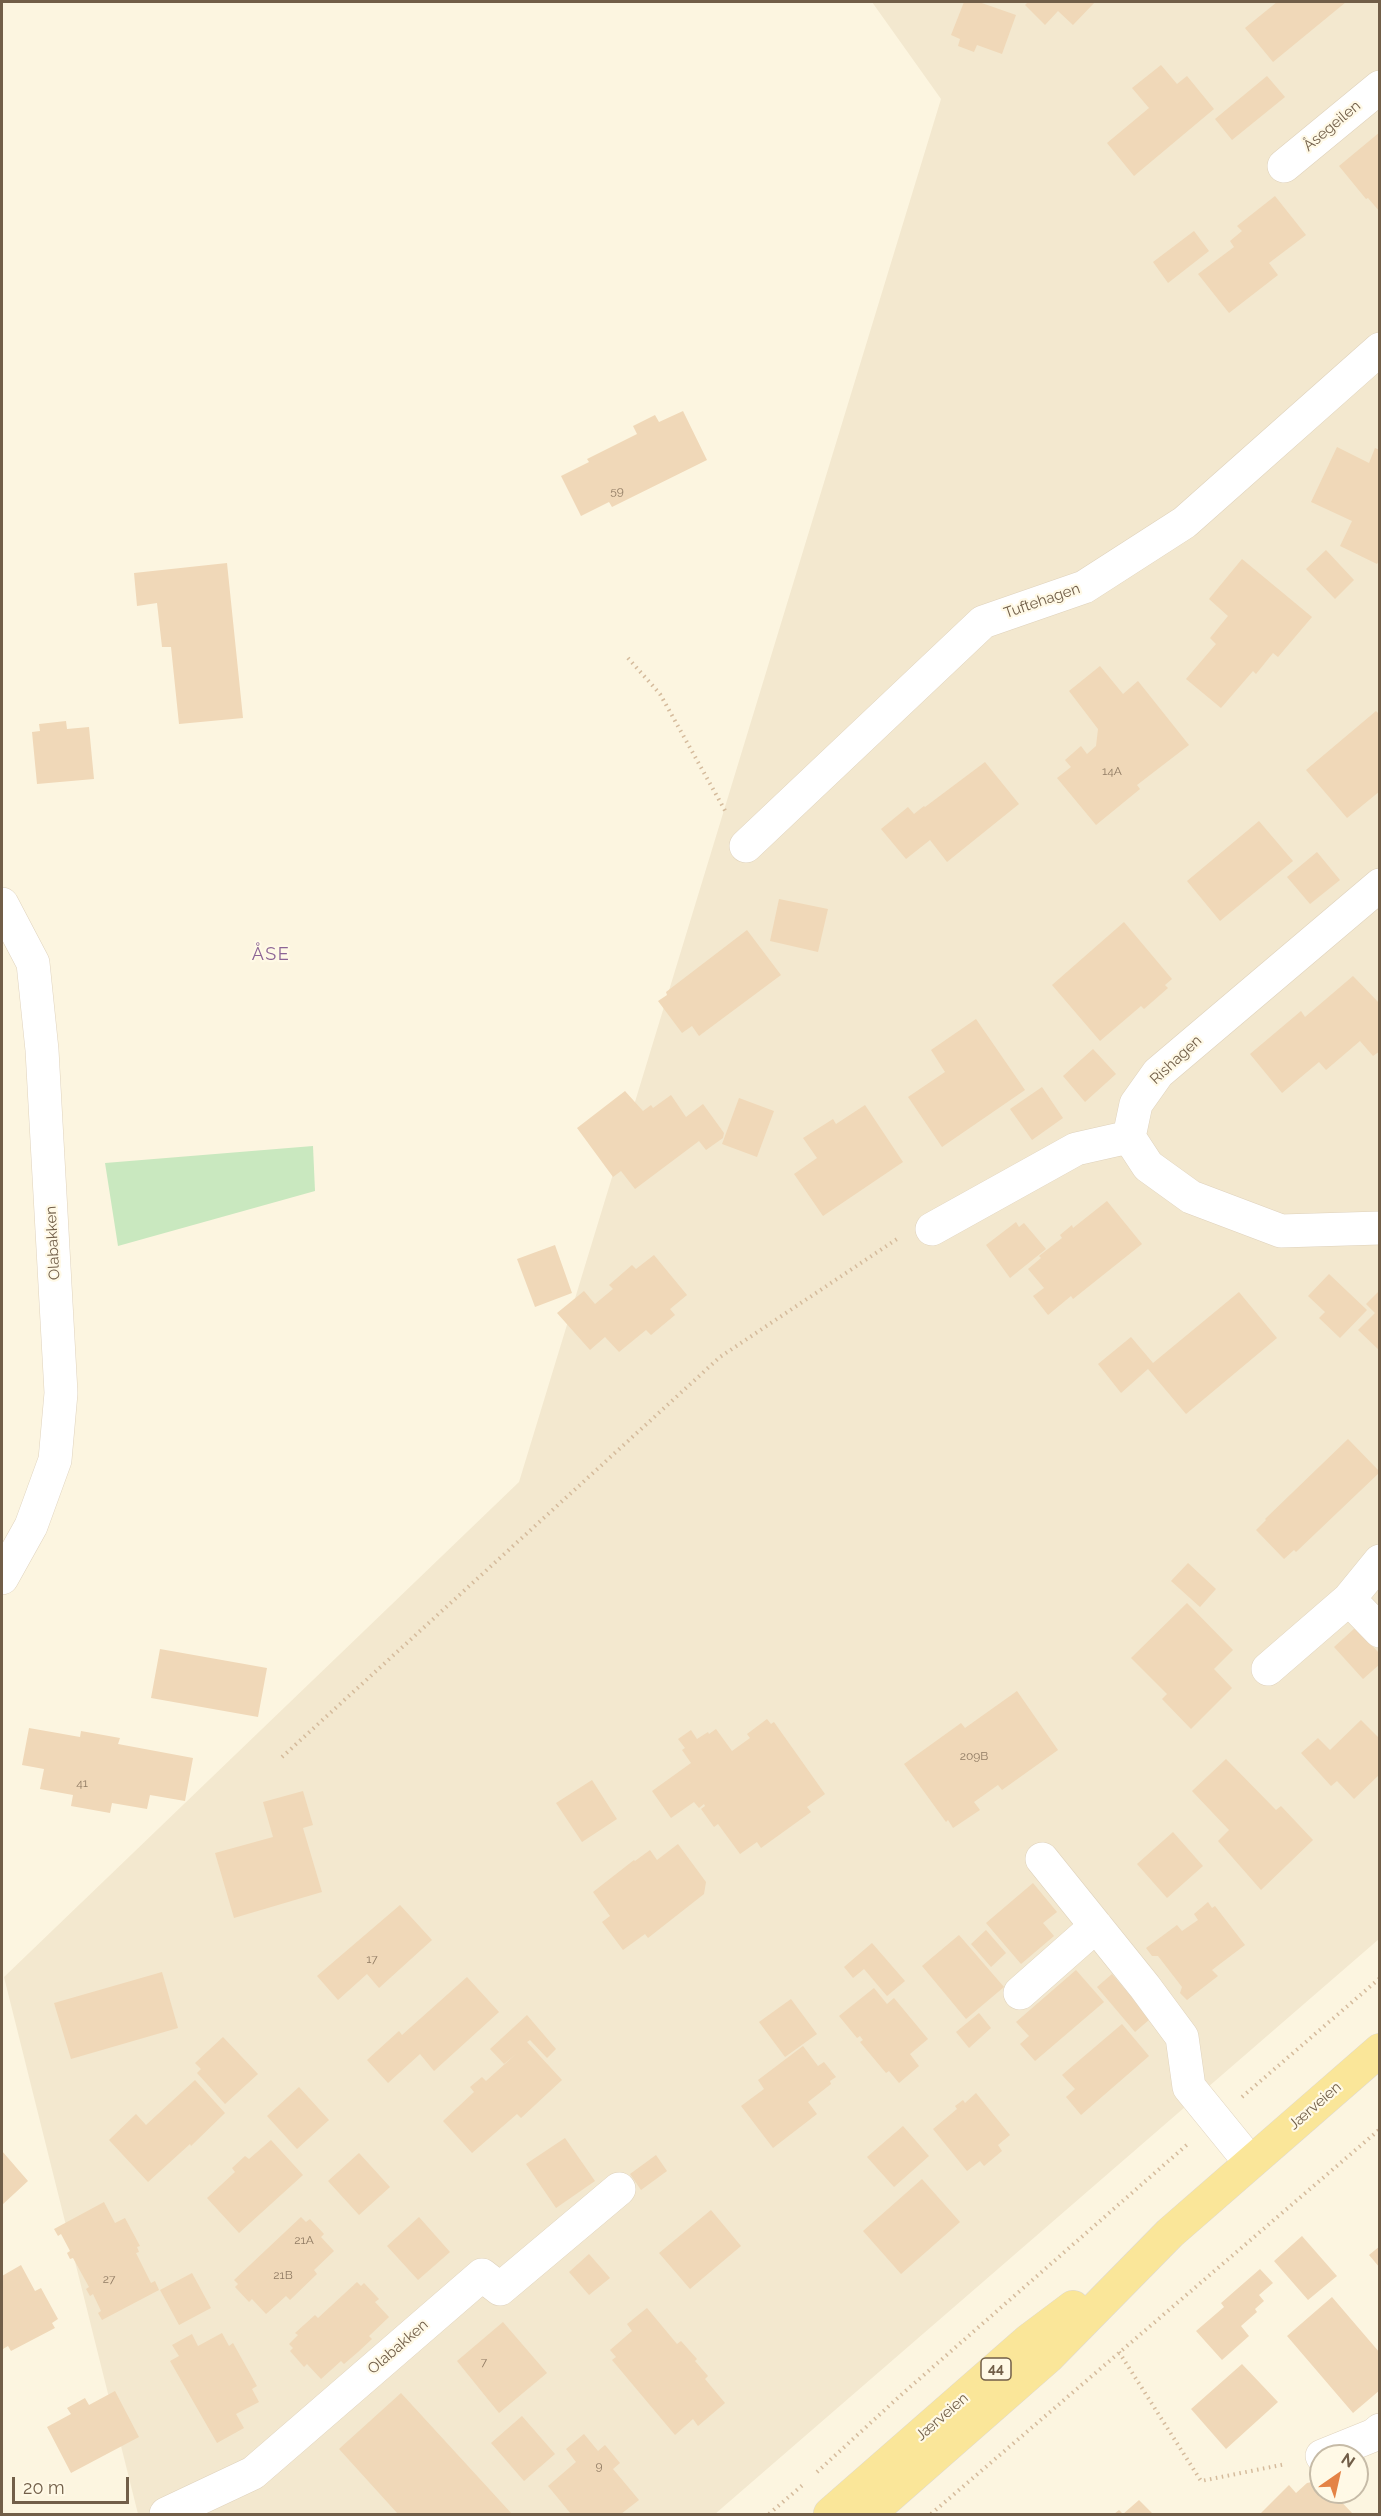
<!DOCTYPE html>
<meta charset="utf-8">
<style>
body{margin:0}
#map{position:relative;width:1381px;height:2516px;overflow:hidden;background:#fcf5e0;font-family:Raleway,sans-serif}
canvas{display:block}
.frame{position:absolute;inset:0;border:3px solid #715e48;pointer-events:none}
.north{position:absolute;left:1309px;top:2444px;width:60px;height:60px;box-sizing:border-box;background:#fff9e6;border:2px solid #c6bba7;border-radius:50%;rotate:34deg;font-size:16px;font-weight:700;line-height:24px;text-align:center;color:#715e48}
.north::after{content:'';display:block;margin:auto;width:21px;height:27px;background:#e48346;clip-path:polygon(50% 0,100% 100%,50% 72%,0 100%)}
.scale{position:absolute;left:12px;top:2477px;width:117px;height:27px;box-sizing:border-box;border:3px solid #715e48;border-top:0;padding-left:8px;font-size:18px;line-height:21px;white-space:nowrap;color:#715e48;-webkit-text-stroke:4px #fff9e6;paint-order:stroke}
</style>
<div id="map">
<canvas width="1381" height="2516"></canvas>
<div class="frame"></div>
<div class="north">N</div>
<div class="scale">20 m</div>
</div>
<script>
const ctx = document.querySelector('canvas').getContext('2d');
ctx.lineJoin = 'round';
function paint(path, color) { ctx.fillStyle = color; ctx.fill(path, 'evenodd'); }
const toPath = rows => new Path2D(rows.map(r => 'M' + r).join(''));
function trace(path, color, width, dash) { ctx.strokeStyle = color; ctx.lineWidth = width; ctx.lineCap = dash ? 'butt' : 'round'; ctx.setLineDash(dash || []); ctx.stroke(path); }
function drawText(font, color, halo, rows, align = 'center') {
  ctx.font = font + ' Raleway,sans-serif'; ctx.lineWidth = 4.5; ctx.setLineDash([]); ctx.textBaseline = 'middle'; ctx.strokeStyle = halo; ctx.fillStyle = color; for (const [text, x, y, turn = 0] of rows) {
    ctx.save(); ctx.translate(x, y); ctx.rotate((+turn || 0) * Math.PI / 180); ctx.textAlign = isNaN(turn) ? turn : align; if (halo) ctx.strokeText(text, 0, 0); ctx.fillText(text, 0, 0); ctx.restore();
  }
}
paint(toPath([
 [872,2,1379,2,1379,1939,715,2514,138,2514,4,1977,519,1482,941,99]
]), '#f3e8cf');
paint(toPath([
 [313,1146,315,1191,118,1246,105,1163]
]), '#c9e8bf');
paint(toPath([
 [964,2,979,2,1016,15,1002,54,977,45,974,52,958,46,960,39,951,35],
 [1028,2,1095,2,1073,25,1058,11,1045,25,1025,5],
 [1277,2,1346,2,1273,62,1245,28],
 [1161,65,1177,84,1187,76,1214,109,1134,176,1107,143,1149,108,1132,88],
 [1267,76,1285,97,1232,140,1215,119],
 [1380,132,1380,212,1368,198,1366,199,1339,166],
 [1275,196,1306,235,1269,263,1278,275,1229,313,1198,274,1234,247,1230,241,1242,231,1237,226],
 [1194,231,1209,251,1168,283,1153,262],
 [683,411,707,460,612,507,609,502,581,516,561,476,589,462,587,459,637,434,633,426,655,415,659,422],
 [1337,447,1369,463,1375,448,1380,450,1380,559,1377,564,1340,546,1352,521,1311,502],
 [1326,550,1354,580,1335,599,1306,569],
 [1242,559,1312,617,1278,657,1273,653,1256,674,1253,671,1221,708,1186,679,1216,644,1210,638,1228,616,1209,599],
 [227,563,243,718,179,724,171,647,162,647,157,603,137,606,134,573],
 [1100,666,1123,694,1138,681,1189,745,1137,785,1140,789,1096,825,1057,778,1071,767,1065,760,1081,746,1087,754,1096,746,1098,729,1069,691],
 [1376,711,1380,715,1380,791,1347,818,1306,770],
 [66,721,67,729,89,727,94,779,37,784,32,732,40,731,39,724],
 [985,762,1019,804,947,862,930,840,906,859,881,829,908,807,914,814,924,806,925,807],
 [1259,821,1293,861,1220,921,1187,881],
 [1317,852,1340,880,1310,904,1287,877],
 [779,899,828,909,818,952,770,941],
 [1124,922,1172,979,1165,985,1168,988,1144,1009,1141,1006,1100,1041,1052,985],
 [747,930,781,975,699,1036,692,1026,682,1033,658,1001,667,995,666,992],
 [1353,976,1380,1004,1380,1051,1373,1056,1360,1041,1326,1070,1319,1062,1282,1093,1250,1054,1301,1011,1305,1017],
 [976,1019,1025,1090,942,1147,908,1097,945,1072,931,1050],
 [1093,1049,1116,1074,1085,1102,1063,1076],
 [1042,1087,1063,1118,1032,1140,1010,1109],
 [625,1091,643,1111,651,1105,653,1108,671,1095,686,1117,703,1104,724,1133,723,1138,706,1150,699,1141,635,1189,621,1171,613,1177,577,1128],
 [739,1098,774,1111,757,1157,722,1144],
 [865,1105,903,1162,823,1216,794,1174,817,1158,803,1138,833,1119,836,1124],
 [1107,1201,1142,1244,1073,1299,1071,1296,1048,1315,1033,1296,1044,1288,1028,1269,1041,1258,1039,1256,1062,1238,1060,1235,1072,1225,1073,1228],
 [1016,1222,1019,1227,1024,1223,1046,1249,1010,1278,986,1245],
 [555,1245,572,1293,535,1307,517,1259],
 [654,1255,687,1295,670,1309,675,1315,651,1335,646,1330,619,1352,605,1337,590,1350,557,1313,584,1291,595,1304,613,1289,609,1285,632,1265,636,1269],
 [1329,1274,1367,1310,1340,1338,1319,1318,1325,1312,1308,1296],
 [1380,1290,1380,1351,1358,1330,1375,1313,1366,1304],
 [1239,1292,1277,1338,1186,1414,1148,1369,1121,1393,1098,1364,1131,1337,1153,1363],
 [1348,1439,1380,1472,1296,1552,1294,1550,1284,1559,1256,1530,1266,1520,1265,1519],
 [1188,1563,1216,1589,1200,1607,1171,1581],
 [1187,1603,1233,1650,1214,1669,1232,1688,1191,1729,1162,1699,1167,1694,1131,1658],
 [1355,1628,1380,1654,1380,1664,1363,1679,1334,1647],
 [160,1649,267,1668,258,1717,151,1698],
 [1017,1691,1058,1750,1002,1790,998,1785,974,1802,980,1810,953,1828,948,1820,946,1822,904,1764,961,1723,965,1728],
 [767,1719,771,1724,774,1722,825,1794,807,1807,811,1812,761,1848,757,1842,740,1854,718,1824,714,1827,701,1809,705,1806,704,1804,699,1808,694,1802,671,1818,652,1791,691,1763,682,1750,685,1748,678,1739,691,1730,697,1739,708,1732,709,1734,716,1729,732,1751,750,1738,747,1734],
 [1361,1720,1380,1739,1380,1774,1354,1799,1337,1781,1331,1786,1301,1753,1318,1738,1330,1750],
 [29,1728,80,1737,81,1731,120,1738,118,1744,193,1758,185,1801,150,1795,147,1809,112,1803,110,1813,71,1806,73,1795,40,1789,44,1769,22,1765],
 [1226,1759,1276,1810,1281,1806,1313,1840,1261,1890,1218,1841,1229,1830,1192,1791],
 [592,1780,617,1819,582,1842,556,1803],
 [303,1791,313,1825,303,1828,322,1892,234,1918,215,1853,273,1837,263,1802],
 [1173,1832,1203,1866,1167,1898,1137,1864],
 [678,1844,706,1882,704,1894,648,1938,645,1934,623,1950,602,1922,610,1916,593,1892,634,1860,635,1861,650,1850,657,1860],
 [1033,1883,1057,1912,1043,1923,1054,1936,1021,1964,986,1923],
 [1208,1902,1212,1908,1215,1906,1245,1945,1212,1970,1218,1976,1187,2000,1180,1993,1182,1987,1158,1956,1152,1956,1146,1948,1177,1925,1182,1931,1198,1920,1194,1914],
 [400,1905,432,1940,379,1988,367,1974,338,2000,317,1976],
 [986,1930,1006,1953,991,1967,971,1944],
 [959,1935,1004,1987,966,2019,922,1966],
 [872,1943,905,1981,887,1996,864,1969,853,1978,844,1967],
 [1076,1970,1104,2002,1035,2061,1020,2044,1029,2036,1016,2022],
 [162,1972,178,2028,71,2059,54,2003],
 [1112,1974,1150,2019,1135,2032,1097,1987],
 [467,1977,499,2012,434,2071,420,2054,388,2083,367,2060,399,2031,402,2035],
 [874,1988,887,2004,894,1998,928,2039,910,2054,919,2066,899,2083,889,2071,886,2073,860,2042,863,2040,860,2036,857,2038,839,2016],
 [791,1999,817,2034,785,2057,759,2022],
 [979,2013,991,2028,969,2048,956,2032],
 [527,2015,556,2049,547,2058,530,2040,527,2042,562,2080,521,2118,517,2114,472,2153,443,2121,474,2092,470,2087,482,2077,486,2081,516,2054,504,2064,490,2049],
 [1122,2024,1149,2056,1081,2115,1066,2097,1075,2089,1062,2075],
 [223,2037,258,2074,225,2104,197,2073,201,2069,195,2063],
 [803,2046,818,2066,824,2062,836,2077,830,2081,831,2084,808,2102,817,2114,773,2148,741,2106,764,2089,758,2080],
 [195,2080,225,2113,191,2146,190,2144,148,2182,109,2140,136,2114,146,2125],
 [299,2087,329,2120,297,2149,267,2116],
 [976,2093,1010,2135,998,2145,1002,2151,984,2166,980,2161,967,2171,933,2129,957,2109,955,2106,963,2100,965,2103],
 [903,2126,929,2156,894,2187,867,2157],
 [565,2138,595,2181,556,2208,526,2164],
 [271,2140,303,2175,239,2233,207,2198,235,2172,232,2168,245,2156,249,2159],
 [2,2151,28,2181,2,2205],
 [359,2153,390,2187,359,2215,328,2181],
 [656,2155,667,2171,641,2190,630,2174],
 [922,2179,960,2222,901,2274,863,2231],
 [104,2202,115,2223,125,2218,140,2246,137,2247,139,2252,136,2253,151,2283,155,2281,159,2290,102,2320,98,2313,101,2311,93,2294,90,2296,86,2289,89,2287,73,2258,70,2259,67,2253,70,2251,61,2234,58,2236,54,2229],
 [711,2210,741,2246,690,2289,659,2253],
 [301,2217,306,2222,310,2219,324,2234,321,2237,334,2251,314,2270,317,2274,290,2300,286,2296,266,2314,252,2299,249,2302,235,2287,238,2284,234,2280],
 [419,2217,450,2252,418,2280,387,2246],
 [1302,2236,1337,2276,1308,2300,1274,2261],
 [1380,2246,1380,2268,1369,2255],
 [589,2254,610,2278,589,2295,569,2272],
 [21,2265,35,2291,41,2288,58,2319,52,2323,55,2328,11,2351,8,2346,3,2349,2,2347,2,2276],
 [1260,2269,1273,2283,1259,2295,1264,2301,1255,2309,1257,2312,1241,2326,1249,2336,1222,2360,1196,2331,1224,2307,1221,2303],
 [192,2273,211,2308,179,2325,160,2290],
 [357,2282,361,2286,364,2283,379,2299,375,2302,389,2317,369,2336,372,2339,358,2352,344,2364,341,2361,321,2379,307,2364,304,2367,290,2351,293,2348,289,2344,298,2335,295,2333,315,2315,318,2318],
 [1332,2297,1380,2353,1380,2390,1353,2413,1287,2336],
 [647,2308,677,2344,681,2341,697,2359,695,2361,708,2376,705,2379,725,2403,698,2426,693,2419,675,2435,612,2360,616,2357,610,2350,632,2331,627,2324],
 [503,2322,547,2373,499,2413,457,2361],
 [222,2333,229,2346,233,2343,257,2386,252,2389,259,2402,236,2414,244,2428,217,2443,170,2361,179,2356,172,2345,192,2334,198,2346],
 [1242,2364,1278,2402,1226,2449,1191,2409],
 [115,2391,139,2437,71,2473,47,2427,71,2414,67,2408,85,2398,89,2405],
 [401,2393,512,2514,398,2514,339,2449],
 [522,2416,555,2454,524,2481,491,2443],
 [584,2434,598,2451,605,2445,620,2463,613,2469,639,2500,621,2514,571,2514,548,2486,576,2462,566,2449],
 [1321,2480,1321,2492,1332,2492,1353,2514,1260,2514,1289,2485,1296,2493,1307,2483],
 [1139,2500,1153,2514,1114,2514,1119,2510,1123,2514]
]), '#f0d8b8');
const minor = toPath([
 [1284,166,1380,87],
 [746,846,983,622,1084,587,1185,522,1380,349],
 [1380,885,1158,1073,1136,1104,1129,1137,1148,1166,1191,1197,1281,1231,1380,1228],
 [2,904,33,963,42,1050,61,1393,55,1460,31,1526,2,1578],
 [932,1229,1076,1149,1129,1137],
 [1349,1599,1380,1631],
 [1268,1669,1349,1599,1380,1561],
 [1042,1859,1145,1987,1182,2037,1189,2087,1250,2162],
 [1020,1993,1096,1926],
 [1322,2456,1374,2435,1380,2430],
 [166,2514,253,2473,482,2275,500,2289,619,2189]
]);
const major = toPath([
 [830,2514,1029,2340,1073,2307],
 [869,2514,1048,2357,1170,2233,1380,2050]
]);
trace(minor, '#dfd2bc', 34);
trace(major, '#ddd8d3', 34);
trace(toPath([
 [628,658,660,694,727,814],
 [282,1757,720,1357,897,1239],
 [1242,2097,1380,1978],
 [1119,2352,1201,2481,1286,2464],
 [817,2472,901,2395,1189,2143],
 [769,2514,805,2483],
 [931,2514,1380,2129]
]), '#d5bb9c', 4, [1.5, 4.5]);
trace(minor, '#fff', 33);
trace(major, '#fae699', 33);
drawText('12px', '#917c64', null, [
 ["59",617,491],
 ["14A",1112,771],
 ["209B",974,1756],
 ["41",82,1783],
 ["17",372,1959],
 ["21A",304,2240],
 ["21B",283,2275],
 ["27",109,2279],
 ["7",484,2362],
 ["9",599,2466]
]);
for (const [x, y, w] of [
 [996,2369,30]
]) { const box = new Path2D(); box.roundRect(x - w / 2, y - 11, w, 22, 4.5); ctx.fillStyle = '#fff9e6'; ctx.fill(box); trace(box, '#715e48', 1.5); }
drawText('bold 14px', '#715e48', null, [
 ["44",996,2369]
]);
drawText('15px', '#715e48', '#fff9e6', [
 ["Åsegeilen",1332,126,-40],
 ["Tuftehagen",1042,601,-19],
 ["Rishagen",1176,1060,-43],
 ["Olabakken",53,1243,-93],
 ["Jærveien",1315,2106,-41],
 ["Olabakken",398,2347,-41],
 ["Jærveien",942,2417,-41]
]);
ctx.letterSpacing = '1.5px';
drawText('18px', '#8c6495', '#fff9e6', [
 ["ÅSE",271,955]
]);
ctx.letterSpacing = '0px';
</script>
